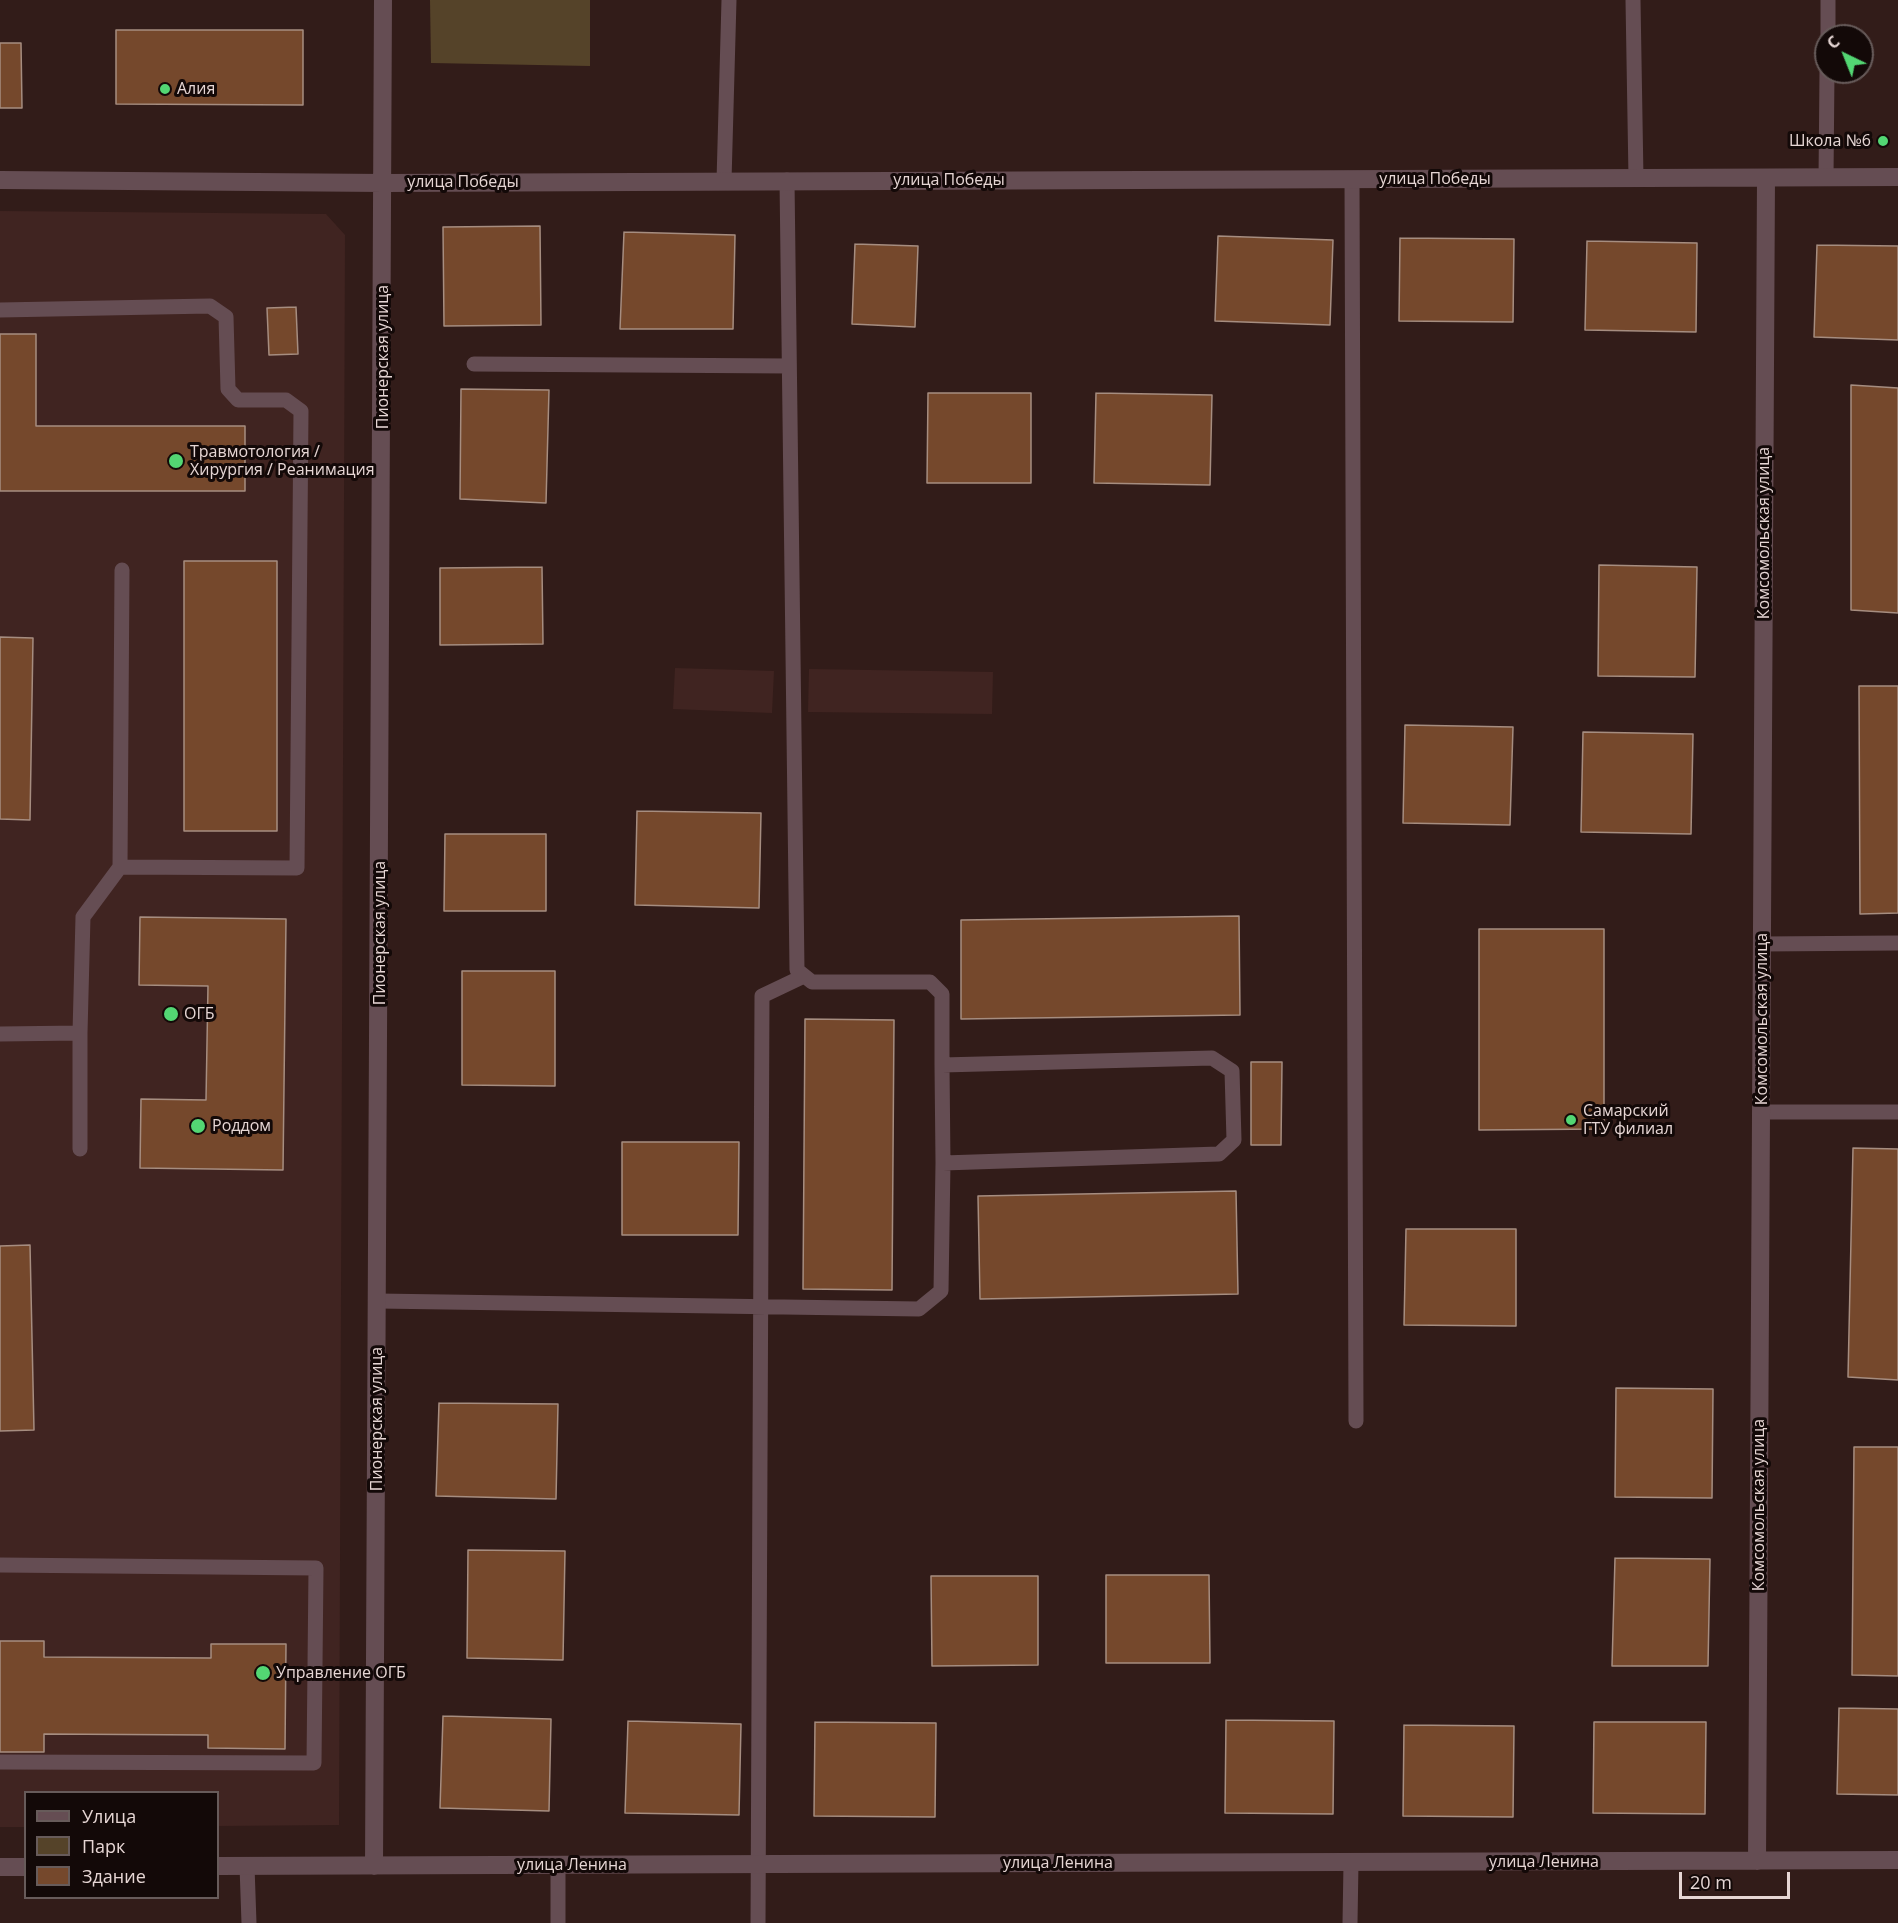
<!DOCTYPE html>
<meta charset="utf-8">
<style>
body{margin:0}
#map{position:relative;width:1898px;height:1923px;overflow:hidden;background:#321c19;font-family:"Open Sans",sans-serif}
canvas{display:block}
.legend{position:absolute;left:24px;top:1791px;width:195px;height:108px;box-sizing:border-box;background:#130908;border:2px solid #675b5a;margin:0;padding:8px 10px;list-style:none;font-size:18px;color:#e6d6d4}
.legend li{display:flex;align-items:center;gap:12px;height:30px}
.legend b{width:30px;border:2px solid #675b5a}
.north{position:absolute;left:1814px;top:24px;width:60px;height:60px;box-sizing:border-box;background:#130908;border:2px solid #675b5a;border-radius:50%;rotate:317deg;font-size:16px;font-weight:700;line-height:24px;text-align:center;color:#e6d6d4}
.north::after{content:'';display:block;margin:auto;width:21px;height:27px;background:#53d673;clip-path:polygon(50% 0,100% 100%,50% 72%,0 100%)}
.scale{position:absolute;left:1679px;top:1872px;width:111px;height:27px;box-sizing:border-box;border:3px solid #e6d6d4;border-top:0;padding-left:8px;font-size:18px;line-height:21px;white-space:nowrap;color:#e6d6d4;-webkit-text-stroke:4px #130908;paint-order:stroke}
</style>
<div id="map">
<canvas width="1898" height="1923"></canvas>
<ul class="legend">
<li><b style="height:8px;background:#654d53"></b>Улица</li>
<li><b style="height:16px;background:#554329"></b>Парк</li>
<li><b style="height:16px;background:#75482c"></b>Здание</li>
</ul>
<div class="north">С</div>
<div class="scale">20 m</div>
</div>
<script>
const ctx = document.querySelector('canvas').getContext('2d');
ctx.lineJoin = 'round';
function paint(path, color) { ctx.fillStyle = color; ctx.fill(path, 'evenodd'); }
const toPath = rows => new Path2D(rows.map(r => 'M' + r).join(''));
function trace(path, color, width, dash) { ctx.strokeStyle = color; ctx.lineWidth = width; ctx.lineCap = dash ? 'butt' : 'round'; ctx.setLineDash(dash || []); ctx.stroke(path); }
function drawText(font, color, halo, rows, align = 'center') {
  ctx.font = font + ' "Open Sans",sans-serif'; ctx.lineWidth = 6; ctx.setLineDash([]); ctx.textBaseline = 'middle'; ctx.strokeStyle = halo; ctx.fillStyle = color; for (const [text, x, y, turn = 0] of rows) {
    ctx.save(); ctx.translate(x, y); ctx.rotate((+turn || 0) * Math.PI / 180); ctx.textAlign = isNaN(turn) ? turn : align; if (halo) ctx.strokeText(text, 0, 0); ctx.fillText(text, 0, 0); ctx.restore();
  }
}
paint(toPath([
 [0,211,326,214,345,235,339,1825,218,1826,218,1792,26,1792,25,1827,0,1827],
 [675,668,774,671,772,713,673,709],
 [809,669,993,672,992,714,808,712]
]), '#402421');
paint(toPath([
 [430,0,590,0,590,66,431,63]
]), '#554329');
const building = toPath([
 [116,30,303,30,303,105,116,104,116,30],
 [0,43,21,43,22,108,0,108,0,43],
 [540,226,541,325,444,326,443,227,540,226],
 [624,232,735,235,733,329,620,329,624,232],
 [1218,236,1333,240,1330,325,1215,321,1218,236],
 [1400,238,1514,239,1513,322,1399,321,1400,238],
 [1587,241,1697,243,1696,332,1585,330,1587,241],
 [855,244,918,246,915,327,852,324,855,244],
 [1817,245,1898,246,1898,340,1814,337,1817,245],
 [296,307,298,354,269,355,267,308,296,307],
 [0,334,36,334,36,426,245,426,245,491,0,491,0,334],
 [1851,385,1898,388,1898,613,1851,610,1851,385],
 [461,389,549,390,546,503,460,499,461,389],
 [928,393,1031,393,1031,483,927,483,928,393],
 [1096,393,1212,395,1210,485,1094,483,1096,393],
 [184,561,277,561,277,831,184,831,184,561],
 [1599,565,1697,567,1695,677,1598,676,1599,565],
 [542,567,543,644,440,645,440,568,542,567],
 [0,637,33,638,30,820,0,819,0,637],
 [1859,686,1898,686,1898,913,1860,914,1859,686],
 [1405,725,1513,727,1510,825,1403,823,1405,725],
 [1583,732,1693,734,1691,834,1581,832,1583,732],
 [637,811,761,813,759,908,635,905,637,811],
 [445,834,546,834,546,911,444,911,445,834],
 [1239,916,1240,1015,961,1019,961,920,1239,916],
 [140,917,286,919,283,1170,140,1168,141,1099,206,1100,208,986,139,985,140,917],
 [1479,929,1604,929,1604,1129,1479,1130,1479,929],
 [462,971,555,971,555,1086,462,1085,462,971],
 [805,1019,894,1020,892,1290,803,1289,805,1019],
 [1251,1062,1282,1062,1281,1145,1251,1145,1251,1062],
 [622,1142,739,1142,738,1235,622,1235,622,1142],
 [1853,1148,1898,1149,1898,1380,1848,1377,1853,1148],
 [1236,1191,1238,1294,980,1299,978,1196,1236,1191],
 [1406,1229,1516,1229,1516,1326,1404,1325,1406,1229],
 [30,1245,34,1430,0,1431,0,1246,30,1245],
 [1616,1388,1713,1389,1712,1498,1615,1497,1616,1388],
 [439,1403,558,1404,556,1499,436,1496,439,1403],
 [1854,1447,1898,1447,1898,1676,1852,1675,1854,1447],
 [468,1550,565,1551,563,1660,467,1658,468,1550],
 [1615,1558,1710,1559,1708,1666,1612,1666,1615,1558],
 [1106,1575,1209,1575,1210,1663,1106,1663,1106,1575],
 [931,1576,1038,1576,1038,1665,932,1666,931,1576],
 [0,1641,44,1641,44,1657,211,1658,211,1644,286,1644,285,1749,208,1748,208,1735,44,1734,44,1752,0,1752,0,1641],
 [1839,1708,1898,1709,1898,1795,1837,1794,1839,1708],
 [443,1716,551,1719,549,1811,440,1808,443,1716],
 [1226,1720,1334,1721,1333,1814,1225,1813,1226,1720],
 [628,1721,741,1724,739,1815,625,1813,628,1721],
 [815,1722,936,1723,935,1817,814,1816,815,1722],
 [1594,1722,1706,1722,1705,1814,1593,1813,1594,1722],
 [1404,1725,1514,1726,1513,1817,1403,1816,1404,1725]
]);
paint(building, '#75482c');
trace(building, '#a68d80', 1.5);
trace(toPath([
 [1633,0,1636,178],
 [1828,36,1828,0],
 [1826,178,1827,72],
 [1352,179,1356,1421],
 [724,181,729,0],
 [0,310,210,306,226,317,228,389,238,400,286,400,301,411,297,868,120,867,83,917,80,1033,0,1034],
 [474,364,789,366],
 [120,867,122,570],
 [1762,944,1898,943],
 [942,1065,943,1163],
 [1761,1112,1898,1112],
 [80,1149,80,1033],
 [378,1301,919,1309,941,1291,943,1163,1219,1154,1234,1140,1232,1071,1212,1058,942,1065,942,994,930,982,812,982,797,970,787,180],
 [0,1565,316,1568,314,1763,0,1762],
 [247,1866,249,1923],
 [558,1923,558,1865],
 [758,1923,762,996,804,976],
 [1350,1923,1351,1863]
]), '#654d53', 15);
trace(toPath([
 [0,180,384,183,1898,177],
 [1757,1861,1766,178],
 [218,1866,1898,1860],
 [374,1866,383,0],
 [0,1867,26,1867]
]), '#654d53', 18);
for (const [x, y, r, color] of [
 [165,89,6,"#53d673"],
 [1883,141,6,"#53d673"],
 [176,461,8,"#53d673"],
 [171,1014,8,"#53d673"],
 [1571,1120,6,"#53d673"],
 [198,1126,8,"#53d673"],
 [263,1673,8,"#53d673"]
]) { const dot = new Path2D(); dot.arc(x, y, r, 0, 2 * Math.PI); ctx.fillStyle = color; ctx.fill(dot); trace(dot, '#130908', 2); }
drawText('16px', '#e6d6d4', '#130908', [
 ["Алия",177,89],
 ["Школа №6",1871,141,"right"],
 ["Травмотология /",190,452],
 ["Хирургия / Реанимация",190,470],
 ["ОГБ",184,1014],
 ["Самарский",1583,1111],
 ["ГТУ филиал",1583,1129],
 ["Роддом",212,1126],
 ["Управление ОГБ",276,1673]
], 'left');
drawText('16px', '#e6d6d4', '#130908', [
 ["улица Победы",1435,179],
 ["улица Победы",949,180],
 ["улица Победы",463,182],
 ["Пионерская улица",383,357,-90],
 ["Комсомольская улица",1764,533,-90],
 ["Пионерская улица",380,933,-90],
 ["Комсомольская улица",1762,1019,-90],
 ["Пионерская улица",377,1419,-90],
 ["Комсомольская улица",1759,1505,-90],
 ["улица Ленина",1544,1862],
 ["улица Ленина",1058,1863],
 ["улица Ленина",572,1865]
]);
</script>
